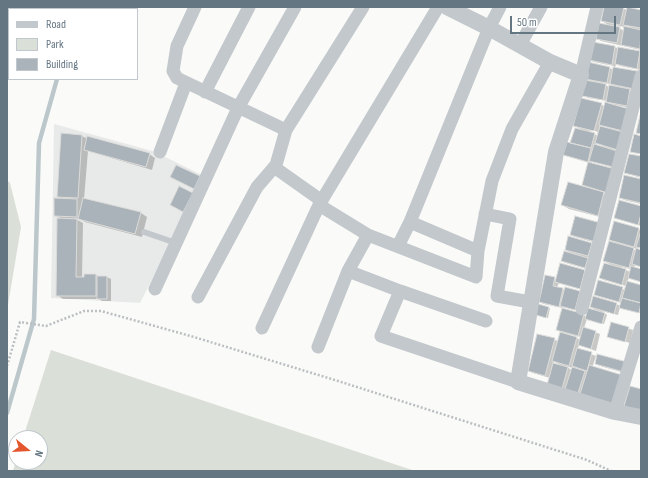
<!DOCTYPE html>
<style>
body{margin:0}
#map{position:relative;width:648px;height:478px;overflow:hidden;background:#fafaf8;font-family:"Sofia Sans Condensed",sans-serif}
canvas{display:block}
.frame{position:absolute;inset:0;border:8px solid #657683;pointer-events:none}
.legend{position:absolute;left:8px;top:8px;width:130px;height:72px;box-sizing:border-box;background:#fff;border:1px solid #c1c8cd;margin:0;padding:5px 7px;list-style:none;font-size:12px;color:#657683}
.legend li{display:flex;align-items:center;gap:8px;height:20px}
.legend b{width:20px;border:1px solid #c1c8cd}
.north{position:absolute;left:8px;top:430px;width:40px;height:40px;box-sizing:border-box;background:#fff;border:1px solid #c1c8cd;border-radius:50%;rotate:108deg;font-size:11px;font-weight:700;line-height:16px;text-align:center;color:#657683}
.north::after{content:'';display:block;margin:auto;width:14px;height:18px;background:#e4572e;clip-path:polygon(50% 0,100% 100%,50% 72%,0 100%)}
.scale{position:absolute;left:510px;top:16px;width:106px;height:18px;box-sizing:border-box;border:2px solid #657683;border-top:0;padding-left:5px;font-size:12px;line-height:14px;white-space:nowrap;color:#657683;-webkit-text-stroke:3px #fff;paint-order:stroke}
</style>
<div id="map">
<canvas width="648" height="478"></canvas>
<div class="frame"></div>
<ul class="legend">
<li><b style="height:5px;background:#c3c8cc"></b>Road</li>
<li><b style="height:11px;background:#dadfd7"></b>Park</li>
<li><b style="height:11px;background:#aab3b9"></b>Building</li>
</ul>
<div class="north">N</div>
<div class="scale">50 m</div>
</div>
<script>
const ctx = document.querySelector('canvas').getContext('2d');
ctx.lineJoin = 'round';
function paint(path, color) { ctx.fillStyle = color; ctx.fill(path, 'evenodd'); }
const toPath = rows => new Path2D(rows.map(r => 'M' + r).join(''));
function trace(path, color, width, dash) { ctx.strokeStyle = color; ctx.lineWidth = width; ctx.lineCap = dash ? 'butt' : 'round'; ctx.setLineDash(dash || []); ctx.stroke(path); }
paint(toPath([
 [54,124,153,151,202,175,184,216,140,303,51,298]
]), '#e8e9e9');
paint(toPath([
 [7,180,10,183,21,227,7,311],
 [51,350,415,471,13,471,16,461,40,462,40,438,23,438]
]), '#dadfd7');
paint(toPath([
 [605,7,619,7,627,10,641,11,641,50,601,41,597,38,610,26,602,21],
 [625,24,632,28,624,31,615,25,624,27],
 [615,47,619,49,641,53,641,70,620,66,616,64,615,68,638,91,628,89,634,93,631,108,616,105,627,133,619,131,623,151,613,149,621,154,617,169,592,161,592,164,612,194,601,192,610,197,604,218,569,209,562,205,590,189,583,185,589,163,565,155,571,144,582,130,574,125,601,104,605,107,614,105,608,101,588,98,583,95,593,82,586,78,610,68,613,70,614,66,594,62,590,60],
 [603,83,611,84,617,88,610,88],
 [601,124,608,128,600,127],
 [590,128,599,133,598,136,591,132,589,130],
 [597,143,604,147,596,146],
 [62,134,82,136,88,139,149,154,155,158,152,170,88,151,84,199,141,213,147,217,142,237,85,222,80,219,74,218,83,223,82,278,85,278,85,275,96,275,100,277,107,277,111,279,111,301,102,301,99,299,63,299,57,295,62,219,55,215,63,200,58,196],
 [641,157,641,178,626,173],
 [641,180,641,204,624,200,620,197],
 [641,207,641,226,615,218],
 [615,222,641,230,641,249,638,247,638,250,641,251,641,267,635,265,634,268,641,270,641,282,629,277,627,283,641,286,641,313,620,307,618,315,602,311,607,315,604,324,587,319,584,328,600,334,596,351,579,345,578,349,596,356,592,368,620,407,566,390,550,378,533,373,529,371,538,335,558,341,577,338,580,340,581,337,563,333,557,329,583,315,587,317,598,312,591,307,616,304,621,306,621,303,595,294,599,281,625,290,626,286,604,280,600,278,611,265,604,261,617,244,610,240],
 [632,247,637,249,637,251,631,248],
 [622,267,631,269,630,272,622,268],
 [554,361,560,365,553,364],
 [565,366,573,368,572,370],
 [601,224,600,244,575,237,571,235],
 [591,244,595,246,592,258,585,257,592,261,590,270,566,263,562,261,572,254,566,250],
 [584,271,589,273,584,290,559,283,557,287,565,290,580,292,579,311,563,307,563,308,544,304,540,302,546,276,557,280],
 [548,308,550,308,548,318,539,315],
 [612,323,633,330,630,343,608,336],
 [596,364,631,365,628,374,600,366]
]), '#0003');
trace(toPath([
 [77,9,78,7],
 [7,413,34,319,39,143,57,79]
]), '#bbc7cb', 4.5);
const building = toPath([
 [604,7,624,7,620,25,601,21,604,7],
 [627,7,641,10,641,28,623,25,627,7],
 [599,23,620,27,617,43,596,39,599,23],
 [624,26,641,30,640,49,621,45,624,26],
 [593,42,615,46,612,65,589,60,593,42],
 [618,47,640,51,637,69,615,64,618,47],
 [588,62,610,67,607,83,585,79,588,62],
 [613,67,637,71,634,89,610,84,613,67],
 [585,80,606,84,603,100,582,96,585,80],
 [609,85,630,89,627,106,606,102,609,85],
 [581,98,602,103,594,131,573,126,581,98],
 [605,102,629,109,623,131,599,125,605,102],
 [641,111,641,134,636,133,641,111],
 [600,126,623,132,618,150,595,143,600,126],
 [575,128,595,133,591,148,570,143,575,128],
 [61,133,82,135,78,198,57,197,61,133],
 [634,134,641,136,641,154,630,152,634,134],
 [87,136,150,153,146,167,84,150,87,136],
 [567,142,591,148,588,162,563,155,567,142],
 [594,144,617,151,613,167,589,161,594,144],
 [629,154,641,156,641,177,624,173,629,154],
 [588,162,615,169,608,193,582,185,588,162],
 [176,165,200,176,194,189,170,177,176,165],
 [624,175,641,179,641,203,619,198,624,175],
 [568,182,604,192,598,216,561,205,568,182],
 [179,186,193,193,183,212,170,205,179,186],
 [54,198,77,199,77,217,54,216,54,198],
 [83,198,141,212,135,234,78,219,83,198],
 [619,200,641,206,641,214,638,225,614,218,619,200],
 [575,216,601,223,596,242,570,235,575,216],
 [57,218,77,219,76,277,84,277,84,274,96,274,96,296,56,296,57,218],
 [614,221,639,228,634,247,609,240,614,221],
 [641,231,641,248,636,247,641,231],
 [568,236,592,243,588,256,565,250,568,236],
 [609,241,634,248,629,268,603,261,609,241],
 [636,248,641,250,641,267,632,264,636,248],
 [564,251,588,258,585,268,561,261,564,251],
 [560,263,585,270,580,289,555,282,560,263],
 [604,263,626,269,622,285,599,278,604,263],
 [631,266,641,269,641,282,628,278,631,266],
 [545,275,555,277,553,286,563,288,559,307,539,302,545,275],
 [97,276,107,276,107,299,97,299,97,276],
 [598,280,623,287,619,302,594,295,598,280],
 [627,281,641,285,641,303,622,298,627,281],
 [565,287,580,291,575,310,560,306,565,287],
 [593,296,617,303,614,314,590,307,593,296],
 [622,298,641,303,639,313,619,308,622,298],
 [538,304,549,307,546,318,536,315,538,304],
 [562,308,584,314,578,336,556,330,562,308],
 [588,308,605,313,602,324,585,319,588,308],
 [611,322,629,327,625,342,607,337,611,322],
 [583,327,596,331,591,349,578,345,583,327],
 [560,332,577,337,569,366,552,361,560,332],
 [537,334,555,338,545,376,528,371,537,334],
 [577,348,592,352,587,371,572,366,577,348],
 [597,354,627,362,624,372,595,364,597,354],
 [553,363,568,367,562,389,547,385,553,363],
 [589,365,622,375,614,404,580,394,589,365],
 [572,367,585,371,578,393,565,389,572,367],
 [630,386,641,389,641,411,624,406,630,386]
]);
paint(building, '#aab3b9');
trace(building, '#dcdcda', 1);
trace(toPath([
 [7,366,20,322,46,326,84,311,101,311,194,337,338,381,587,460,611,471]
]), '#bbbfc2', 2.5, [2, 2]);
trace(toPath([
 [144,232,176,243]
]), '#c3c8cc', 6);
trace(toPath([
 [195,7,177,46,173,71,177,78,286,130,276,165,257,187,198,297],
 [520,45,541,7],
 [581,75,597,7],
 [205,92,249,7],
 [286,130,363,7],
 [160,152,186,83],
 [274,167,322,201],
 [319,205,368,235,476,277,478,251,492,181,512,129,550,62],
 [485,214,510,219,497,296,530,302],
 [410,222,478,251],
 [398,246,410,222,489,28,500,7],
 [348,271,400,291,381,336,518,382],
 [155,289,238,108,295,7],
 [400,291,486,321],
 [582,309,641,76],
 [262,328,319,205,438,7],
 [318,347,348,271,368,235],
 [615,412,641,327]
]), '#c3c8cc', 13);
trace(toPath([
 [447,7,489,28,550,62,581,75,556,152,518,382,615,412,641,417]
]), '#c3c8cc', 16);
</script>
